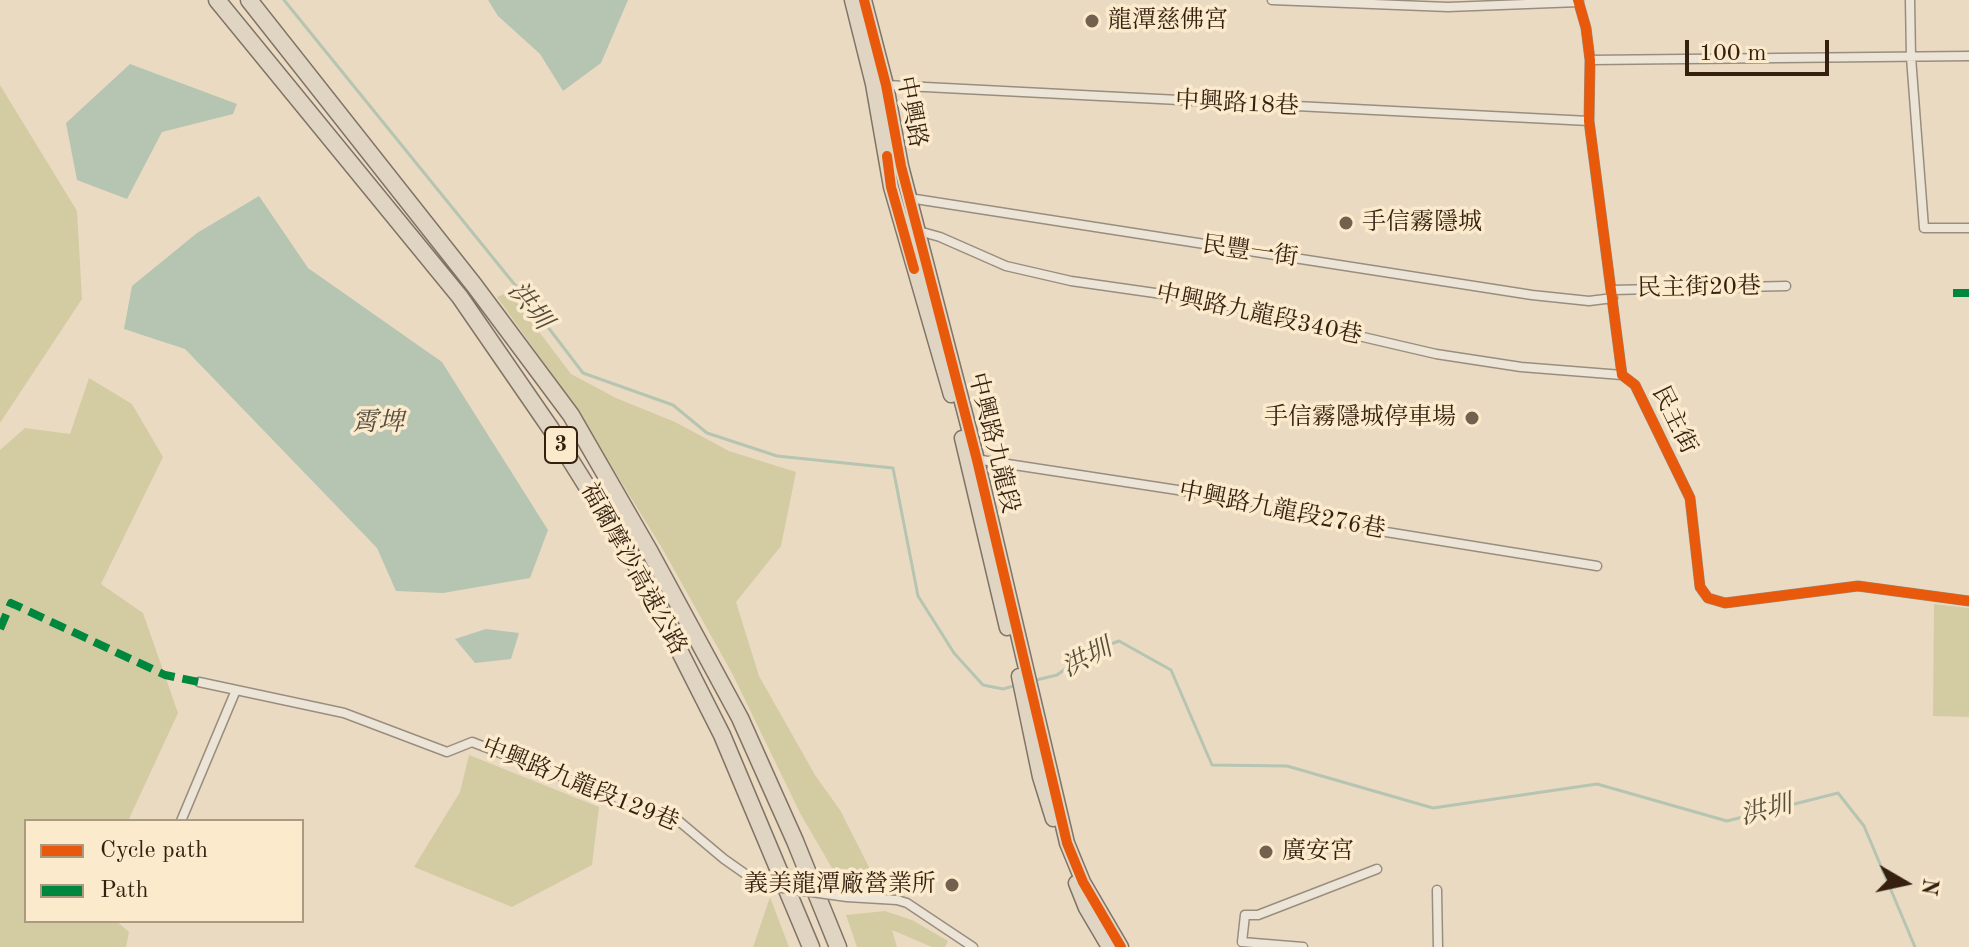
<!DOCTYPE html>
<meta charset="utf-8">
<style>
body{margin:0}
#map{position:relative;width:1969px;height:947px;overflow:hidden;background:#eadac2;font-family:"Old Standard TT",serif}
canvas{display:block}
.legend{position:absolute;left:24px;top:819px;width:280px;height:104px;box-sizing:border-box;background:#fceacd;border:2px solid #ac9981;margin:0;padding:10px 14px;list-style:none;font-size:24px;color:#351f0f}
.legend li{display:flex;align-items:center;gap:16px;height:40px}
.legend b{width:40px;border:2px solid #ac9981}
.north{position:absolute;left:1865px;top:843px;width:80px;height:80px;-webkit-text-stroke:6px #fceacd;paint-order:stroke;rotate:99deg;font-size:22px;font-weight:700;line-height:32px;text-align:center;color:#351f0f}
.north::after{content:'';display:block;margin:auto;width:28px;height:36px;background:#351f0f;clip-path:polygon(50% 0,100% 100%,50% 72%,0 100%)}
.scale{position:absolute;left:1685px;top:40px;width:144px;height:36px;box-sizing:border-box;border:4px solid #351f0f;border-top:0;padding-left:10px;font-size:24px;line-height:28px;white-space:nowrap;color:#351f0f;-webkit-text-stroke:6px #fceacd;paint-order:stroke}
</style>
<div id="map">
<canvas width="1969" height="947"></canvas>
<ul class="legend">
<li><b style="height:10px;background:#e8590c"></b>Cycle path</li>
<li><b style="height:10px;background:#00873e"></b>Path</li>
</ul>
<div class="north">N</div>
<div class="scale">100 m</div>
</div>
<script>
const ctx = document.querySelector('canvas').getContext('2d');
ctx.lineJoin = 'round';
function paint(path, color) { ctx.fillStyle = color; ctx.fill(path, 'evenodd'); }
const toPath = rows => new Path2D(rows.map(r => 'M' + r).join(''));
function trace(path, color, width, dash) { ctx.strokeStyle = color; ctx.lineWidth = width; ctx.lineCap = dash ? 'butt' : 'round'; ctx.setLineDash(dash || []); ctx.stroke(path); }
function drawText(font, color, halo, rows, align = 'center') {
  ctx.font = font + ' "Old Standard TT","Noto Serif TC",serif'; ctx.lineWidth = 7; ctx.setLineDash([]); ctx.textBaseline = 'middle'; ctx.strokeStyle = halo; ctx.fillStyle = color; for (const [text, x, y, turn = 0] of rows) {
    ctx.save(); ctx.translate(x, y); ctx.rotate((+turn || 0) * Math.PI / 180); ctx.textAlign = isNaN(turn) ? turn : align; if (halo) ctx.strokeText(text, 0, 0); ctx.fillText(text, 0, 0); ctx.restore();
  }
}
paint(toPath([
 [0,85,77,211,82,299,0,423],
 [509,292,571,374,616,398,675,422,729,451,796,472,781,546,736,602,759,676,815,775,840,810,871,871,832,868,800,813,733,675,662,548,573,404,497,297],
 [89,378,132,404,163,457,101,584,143,613,178,713,128,821,26,821,26,921,116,921,129,932,126,947,0,947,0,450,25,428,70,434],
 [1934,604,1969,608,1969,717,1933,716],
 [469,755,599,807,592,865,512,907,414,867,460,792],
 [770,897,789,947,753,947],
 [885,911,912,920,948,941,945,947,932,947,892,930,897,947,857,947,846,915]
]), '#d3cca3');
paint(toPath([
 [488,0,628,0,601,63,563,91,540,54,498,16],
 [130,64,237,104,233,114,162,132,127,199,77,180,66,123],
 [259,196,308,268,442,362,548,530,530,578,443,593,396,591,377,548,185,349,124,329,132,286,197,233],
 [486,629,519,633,511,659,475,663,455,639]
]), '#b5c5b2');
trace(toPath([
 [284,0,528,301,583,373,673,405,707,433,777,456,893,468,918,596,954,653,983,685,1003,689,1017,685],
 [1032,681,1057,675,1087,653,1119,641,1171,670,1212,765,1287,766,1433,808,1597,784,1727,821,1838,793,1864,826,1915,947]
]), '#b5c5b2', 3);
const minor = toPath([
 [1272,0,1448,7,1579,2],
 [1578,0,1586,28,1590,60,1589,121,1622,375,1635,385,1690,498,1700,587,1708,598,1725,603,1858,586,1969,601],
 [1910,0,1911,57,1924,228,1969,228],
 [1590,60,1969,56],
 [886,85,1589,121],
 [909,198,1532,295,1589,301,1613,298],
 [915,230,940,237,1006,266,1071,281,1204,300,1436,354,1521,367,1622,375],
 [1612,290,1786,286],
 [975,459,1256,502,1380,531,1597,566],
 [199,682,344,713,447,752,472,742,680,822,724,859,761,885],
 [181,821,236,690],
 [1437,890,1438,947],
 [847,897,897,900,907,903,973,947],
 [1303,947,1242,942,1245,915,1258,915,1377,869]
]);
const primary = toPath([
 [852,0,873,84,891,187,951,395],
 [864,0,886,85,901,166,977,460,1067,843,1083,882,1121,947],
 [962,438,1007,628],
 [1019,676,1040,777,1053,819],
 [1076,883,1086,908,1109,947]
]);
const motorway = toPath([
 [217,0,460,297,551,429,636,565,722,735,811,947],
 [249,0,474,285,571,415,650,552,740,718,795,841,838,947]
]);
trace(minor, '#998e7e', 11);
trace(primary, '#807466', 17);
trace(motorway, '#807466', 19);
trace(minor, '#ede4d8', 8);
trace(primary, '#e0d4c3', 14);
trace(motorway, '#e0d4c3', 16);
const minorBridge = toPath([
 [761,885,847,897]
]);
trace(minorBridge, '#998e7e', 11, []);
trace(minorBridge, '#ede4d8', 8);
trace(toPath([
 [1953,293,1969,293],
 [0,629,11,603,165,675,199,682]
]), '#00873e', 8, [16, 8]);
trace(toPath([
 [864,0,886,85,901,166,977,460,1067,843,1083,882,1121,947],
 [1578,0,1586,28,1590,60,1589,121,1622,375,1635,385,1690,498,1700,587,1708,598,1725,603,1858,586,1969,601],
 [887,156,891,187,914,269]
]), '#e8590c', 10);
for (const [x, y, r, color] of [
 [1092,21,8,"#74604e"],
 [1346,223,8,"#74604e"],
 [1472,418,8,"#74604e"],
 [1266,852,8,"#74604e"],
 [952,885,8,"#74604e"]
]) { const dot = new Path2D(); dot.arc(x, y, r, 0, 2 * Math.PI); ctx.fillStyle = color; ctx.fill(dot); trace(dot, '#fceacd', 3); }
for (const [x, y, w] of [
 [561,445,32]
]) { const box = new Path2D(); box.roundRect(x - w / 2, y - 18, w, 36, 6); ctx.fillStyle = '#fceacd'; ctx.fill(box); trace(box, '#351f0f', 2); }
drawText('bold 22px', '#351f0f', null, [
 ["3",561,445]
]);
drawText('24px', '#351f0f', '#fceacd', [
 ["龍潭慈佛宮",1108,21],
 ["手信霧隱城",1362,223],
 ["手信霧隱城停車場",1456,418,"right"],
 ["廣安宮",1282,852],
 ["義美龍潭廠營業所",936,885,"right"]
], 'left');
drawText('24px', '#351f0f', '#fceacd', [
 ["中興路18巷",1237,104,3],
 ["中興路",911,112,79],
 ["民豐一街",1250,252,8],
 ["民主街20巷",1699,288,-1],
 ["中興路九龍段340巷",1259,315,12],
 ["民主街",1674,420,64],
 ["中興路九龍段",993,443,76],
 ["中興路九龍段276巷",1282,511,11],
 ["福爾摩沙高速公路",633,569,61],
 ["中興路九龍段129巷",580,785,22]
]);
drawText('italic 26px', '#544e3e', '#fceacd', [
 ["洪圳",529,306,51],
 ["霄埤",378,423],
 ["洪圳",1087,659,-27],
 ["洪圳",1766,811,-14]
]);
</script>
